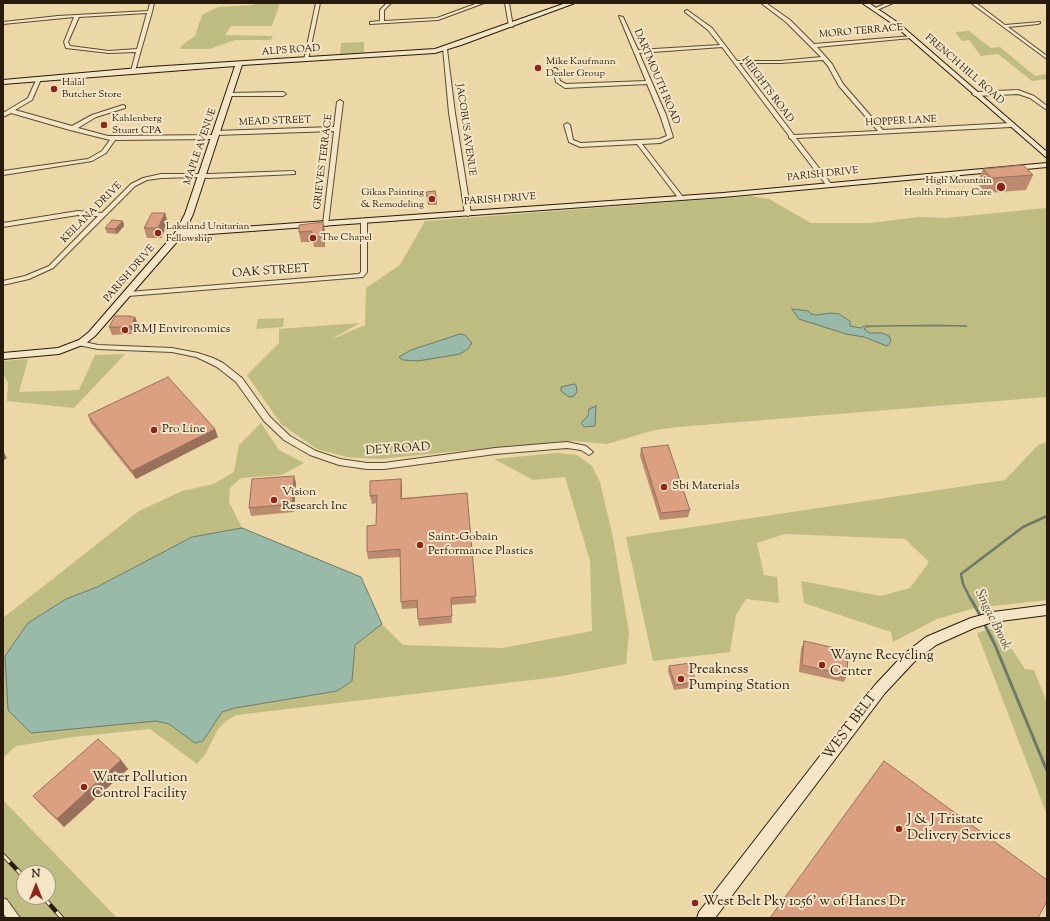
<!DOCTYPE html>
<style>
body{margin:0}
#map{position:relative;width:1050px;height:921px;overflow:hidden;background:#ecd7a7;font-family:"Sorts Mill Goudy",serif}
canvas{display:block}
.frame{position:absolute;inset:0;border:4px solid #291b0b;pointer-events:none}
.north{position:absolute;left:16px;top:865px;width:40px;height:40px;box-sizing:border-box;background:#f3e5c6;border:1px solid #a2947b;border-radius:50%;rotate:0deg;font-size:11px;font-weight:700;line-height:16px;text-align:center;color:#291b0b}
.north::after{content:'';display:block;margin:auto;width:14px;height:18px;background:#8f2418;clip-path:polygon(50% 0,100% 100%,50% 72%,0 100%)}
</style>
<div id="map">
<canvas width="1050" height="921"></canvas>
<div class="frame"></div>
<div class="north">N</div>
</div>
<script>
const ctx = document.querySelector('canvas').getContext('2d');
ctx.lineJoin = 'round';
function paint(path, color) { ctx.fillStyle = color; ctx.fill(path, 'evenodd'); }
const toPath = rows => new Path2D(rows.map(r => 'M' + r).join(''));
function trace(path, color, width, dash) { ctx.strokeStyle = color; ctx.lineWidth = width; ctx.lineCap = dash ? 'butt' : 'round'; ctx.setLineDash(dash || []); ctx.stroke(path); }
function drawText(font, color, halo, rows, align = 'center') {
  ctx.font = font + ' "Sorts Mill Goudy",serif'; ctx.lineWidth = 4; ctx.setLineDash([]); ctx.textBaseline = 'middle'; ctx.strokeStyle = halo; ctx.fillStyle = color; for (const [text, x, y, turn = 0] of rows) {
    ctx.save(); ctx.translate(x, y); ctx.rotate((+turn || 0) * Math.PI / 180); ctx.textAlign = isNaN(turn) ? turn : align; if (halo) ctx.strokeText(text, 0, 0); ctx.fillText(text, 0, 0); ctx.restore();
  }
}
paint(toPath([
 [255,3,280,3,272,26,231,26,225,35,273,36,271,40,235,40,210,49,180,49,182,45,195,36,202,15,218,7,253,5],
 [969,31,991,48,1000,47,1035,76,1047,74,1047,79,1032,81,998,54,981,56,969,40,962,41,955,32],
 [364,42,364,54,340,55,341,43],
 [752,196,769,199,811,223,870,223,919,217,946,218,1046,208,1047,397,678,427,655,430,607,444,574,441,521,445,379,459,347,457,317,449,281,424,247,375,279,343,279,329,360,323,330,340,365,325,366,288,400,265,425,221],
 [284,318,283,327,256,329,258,319],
 [125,354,74,408,7,401,8,383,3,373,3,361,28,359,19,392,79,390,95,355],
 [261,423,279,450,304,463,282,475,241,478,230,488,229,502,242,528,192,537,97,587,66,599,28,623,5,656,8,710,31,732,156,721,169,724,195,743,203,741,222,712,235,708,337,691,352,681,355,645,382,624,403,645,502,648,592,631,590,561,565,477,533,480,494,459,557,453,577,455,592,466,600,482,613,538,629,632,626,664,557,677,237,715,227,720,218,729,206,753,197,764,150,729,73,737,16,746,3,758,3,618,139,511,182,491,214,484,234,472,239,445],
 [1047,442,1047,600,975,608,937,619,893,642,891,632,804,603,801,581,881,596,910,588,929,562,905,539,785,534,757,543,764,575,777,577,779,603,746,599,736,615,730,652,653,661,626,537,1005,480,1038,445],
 [997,627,1025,669,1034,670,1047,703,1047,815,977,633],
 [3,800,117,918,3,918],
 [24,873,48,873,48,897,24,897]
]), '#bfbc82');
const water = toPath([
 [792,309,808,311,811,314,817,315,831,313,839,314,850,321,850,326,861,328,864,326,876,326,938,325,967,326,879,326,867,327,864,329,870,333,882,333,889,336,891,341,887,346,864,337,846,334,799,319,792,309],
 [460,334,465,335,472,343,468,349,460,354,418,361,403,360,399,357,411,350,460,334],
 [574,384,576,385,577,392,574,396,569,397,561,391,561,387,574,384],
 [596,406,595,426,584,427,581,423,588,416,589,409,596,406],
 [242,528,361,577,382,624,355,645,352,681,337,691,235,708,222,712,203,741,195,743,169,724,156,721,31,733,8,710,5,656,28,623,66,599,97,587,192,537,242,528]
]);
paint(water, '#99b9a9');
trace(water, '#6c7a6a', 1);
trace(toPath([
 [971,600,963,584,961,574,1023,527,1047,516]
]), '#6c7a6a', 2.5);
trace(toPath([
 [971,599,981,617],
 [984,623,995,645,1047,771]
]), '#6c7a6a', 3);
const street = toPath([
 [150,3,154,3,152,12,135,71,133,72,131,71,136,52,109,53,66,48,64,42,74,17,3,24,3,22,58,16,148,11,150,3],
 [147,13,137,49,109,51,70,46,68,42,79,17,147,13],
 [316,3,320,3,308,60,306,61,304,60,316,3],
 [387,3,391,3,384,10,384,21,437,18,478,3,484,3,438,20,370,24,370,22,380,21,380,10,387,3],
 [505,3,509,3,513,27,509,26,505,3],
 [761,3,766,3,790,20,814,44,913,36,913,38,911,38,817,47,832,64,843,84,883,130,1011,123,1014,125,1011,127,796,138,832,185,827,186,791,139,789,138,789,136,722,47,639,53,666,115,673,137,660,143,642,144,683,197,683,199,679,199,637,144,580,147,569,142,564,125,567,123,570,125,573,140,581,143,659,139,667,136,660,115,647,84,565,88,556,82,553,69,555,68,557,69,560,81,566,84,646,81,619,16,623,17,638,50,720,45,708,30,685,12,685,11,687,10,712,28,737,61,780,61,821,57,786,22,761,3],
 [823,60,828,66,839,86,878,131,794,135,739,63,780,63,823,60],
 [887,3,893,3,877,10,873,9,887,3],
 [971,3,976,3,1005,25,1040,22,1040,23,1038,24,1008,27,1047,56,1047,59,971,3],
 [443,48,447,49,455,113,471,214,468,216,465,214,449,113,443,48],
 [37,78,41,79,32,100,15,110,72,126,92,115,123,105,125,106,125,108,96,117,78,128,108,136,213,135,216,137,213,139,115,140,106,153,92,161,3,175,3,171,88,159,102,151,110,140,70,130,11,113,3,117,3,113,28,98,37,78],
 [1018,90,1034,96,1047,106,1047,110,1030,98,1018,94,975,96,972,94,975,92,1018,90],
 [229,93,283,92,286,94,283,96,227,96,227,94,229,93],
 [340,100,343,102,328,225,326,226,323,224,334,131,215,135,212,133,215,131,334,127,337,102,340,100],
 [293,171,295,172,295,174,209,178,194,177,161,178,147,180,135,186,53,268,29,279,3,285,3,281,25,276,49,266,98,216,78,215,3,227,3,223,78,211,102,213,131,184,143,178,161,174,209,174,293,171],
 [364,219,367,221,367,272,363,277,128,296,125,294,128,292,359,274,361,272,361,221,364,219],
 [78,341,80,341,98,345,172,348,198,353,213,358,223,363,242,378,270,417,290,436,316,451,340,459,367,463,384,463,495,448,567,442,586,446,593,452,589,455,581,450,567,448,495,454,384,469,367,469,339,465,310,455,284,440,264,421,236,382,217,367,207,362,196,357,172,352,98,349,78,345,76,343,78,341],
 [3,898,7,900,20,918,7,918,3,913,3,898]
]);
const secondary = toPath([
 [566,3,575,3,461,45,435,53,242,65,193,214,185,231,723,193,1047,163,1047,167,723,197,182,236,95,336,85,344,59,354,3,359,3,353,58,348,79,340,89,332,175,233,185,214,235,66,3,84,3,80,150,67,435,49,566,3],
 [862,3,869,3,897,22,1047,152,1047,158,893,24,862,3],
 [1047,605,1047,615,993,622,974,628,936,645,914,662,885,693,715,918,697,918,699,912,875,685,904,654,926,637,971,618,993,612,1047,605]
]);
trace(street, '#5a4a32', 2);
trace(secondary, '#291b0b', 2);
paint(street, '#f3e5c6');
paint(secondary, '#f3e5c6');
const rail = toPath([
 [3,855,24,877],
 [43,897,62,918]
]);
trace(rail, '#291b0b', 4.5);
trace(rail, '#f3e5c6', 3, [10]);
paint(toPath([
 [983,169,1033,175,1026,190,986,193,977,183],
 [426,192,437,200,437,205,428,205],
 [165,213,168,223,161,238,147,238,144,228],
 [123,221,124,226,117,234,107,233,105,228],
 [323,222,325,232,325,247,314,247,313,242,301,242,299,232],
 [131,316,131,317,135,317,138,325,133,334,112,335,109,327],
 [88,415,218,437,136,479,91,423],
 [641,448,690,510,688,517,660,520,640,456],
 [401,479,402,486,402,498,467,493,476,603,451,605,452,623,419,626,418,619,417,608,402,609,401,602,400,557,368,559,367,552,376,525,377,503,372,504,370,496],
 [296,483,294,512,251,516,249,508],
 [804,641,847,675,844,682,799,672,801,649],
 [669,666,696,682,695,687,674,690,668,671],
 [121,760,128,769,64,827,41,805,33,796]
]), '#bb8a6f');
paint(toPath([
 [165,213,168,223,161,238,158,228],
 [123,221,124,226,117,234,115,229],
 [323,222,325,232,325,247,323,237],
 [131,316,133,321,135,317,138,325,133,334,130,327,130,317],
 [215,429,218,437,136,479,132,471],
 [3,451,7,458,3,461],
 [294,476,296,483,294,512,292,504],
 [401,479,402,486,402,506,401,499],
 [121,760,128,769,64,827,57,819]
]), '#99705a');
const building = toPath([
 [1023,165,1033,175,992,178,983,169,1023,165],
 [435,191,437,200,428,200,426,192,435,191],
 [152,213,165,213,158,228,144,228,152,213],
 [112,220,123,221,115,229,105,228,112,220],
 [323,222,323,237,312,237,312,231,299,232,299,225,323,222],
 [115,316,131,316,130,317,135,317,130,327,109,327,115,316],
 [168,377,215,429,132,471,88,415,168,377],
 [668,445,690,510,661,513,641,448,668,445],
 [294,476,292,504,249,508,252,479,294,476],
 [401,479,401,499,467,493,476,596,451,598,452,616,418,619,417,600,401,602,400,549,367,552,367,526,376,525,377,495,370,496,370,481,401,479],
 [804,641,848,651,847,675,802,665,804,641],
 [690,663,696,682,675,685,669,666,690,663],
 [98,739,121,760,57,819,33,796,98,739],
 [884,761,1047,880,1047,901,1038,918,770,918,884,761]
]);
paint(building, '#daa081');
trace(building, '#99705a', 1);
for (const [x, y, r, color] of [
 [538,68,4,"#8f2418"],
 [54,89,4,"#8f2418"],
 [104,125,4,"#8f2418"],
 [1001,187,5,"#8f2418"],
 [432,199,4,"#8f2418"],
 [158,233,4,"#8f2418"],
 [313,238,4,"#8f2418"],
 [125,330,4,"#8f2418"],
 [154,430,4,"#8f2418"],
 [664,487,4,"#8f2418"],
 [274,500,4,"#8f2418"],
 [420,545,4,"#8f2418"],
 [822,665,4,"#8f2418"],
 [681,679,4,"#8f2418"],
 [84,787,4,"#8f2418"],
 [899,829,4,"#8f2418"],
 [695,903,4,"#8f2418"]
]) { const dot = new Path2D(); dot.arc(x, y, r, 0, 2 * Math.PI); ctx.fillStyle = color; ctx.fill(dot); trace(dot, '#f3e5c6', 1.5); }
drawText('10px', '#291b0b', '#f3e5c6', [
 ["MORO TERRACE",861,32,-5],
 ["ALPS ROAD",291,51,-4],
 ["FRENCH HILL ROAD",964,70,41],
 ["DARTMOUTH ROAD",656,77,67],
 ["HEIGHTS ROAD",767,90,53],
 ["MEAD STREET",275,122,-2],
 ["HOPPER LANE",901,122,-3],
 ["JACOBUS AVENUE",465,130,82],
 ["MAPLE AVENUE",201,147,-71],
 ["GRIEVES TERRACE",324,162,-83],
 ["PARISH DRIVE",823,175,-6],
 ["PARISH DRIVE",500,200,-4],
 ["KEILANA DRIVE",92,213,-45],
 ["PARISH DRIVE",130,274,-49]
]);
drawText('10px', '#291b0b', '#f3e5c6', [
 ["Mike Kaufmann",546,62],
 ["Dealer Group",546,74],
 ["Halal",62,83],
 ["Butcher Store",62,95],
 ["Kahlenberg",112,119],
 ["Stuart CPA",112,131],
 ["High Mountain",992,181,"right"],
 ["Health Primary Care",992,193,"right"],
 ["Gikas Painting",424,193,"right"],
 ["& Remodeling",424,205,"right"],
 ["Lakeland Unitarian",166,227],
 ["Fellowship",166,239],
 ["The Chapel",321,238]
], 'left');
drawText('12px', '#291b0b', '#f3e5c6', [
 ["OAK STREET",271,272,-4],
 ["DEY ROAD",398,450,-4]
]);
drawText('12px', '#291b0b', '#f3e5c6', [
 ["RMJ Environomics",133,330],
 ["Pro Line",162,430],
 ["Sbi Materials",672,487],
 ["Vision",282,493],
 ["Research Inc",282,507],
 ["Saint-Gobain",428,538],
 ["Performance Plastics",428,552]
], 'left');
drawText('italic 13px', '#4b4a3a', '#f3e5c6', [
 ["Singac Brook",992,620,64]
]);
drawText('14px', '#291b0b', '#f3e5c6', [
 ["Wayne Recycling",830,657],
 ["Center",830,673],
 ["Preakness",689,671],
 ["Pumping Station",689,687],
 ["Water Pollution",92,779],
 ["Control Facility",92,795],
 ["J & J Tristate",907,821],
 ["Delivery Services",907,837],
 ["West Belt Pky 1056' w of Hanes Dr",703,903]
], 'left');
drawText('14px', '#291b0b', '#f3e5c6', [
 ["WEST BELT",851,727,-53]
]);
</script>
